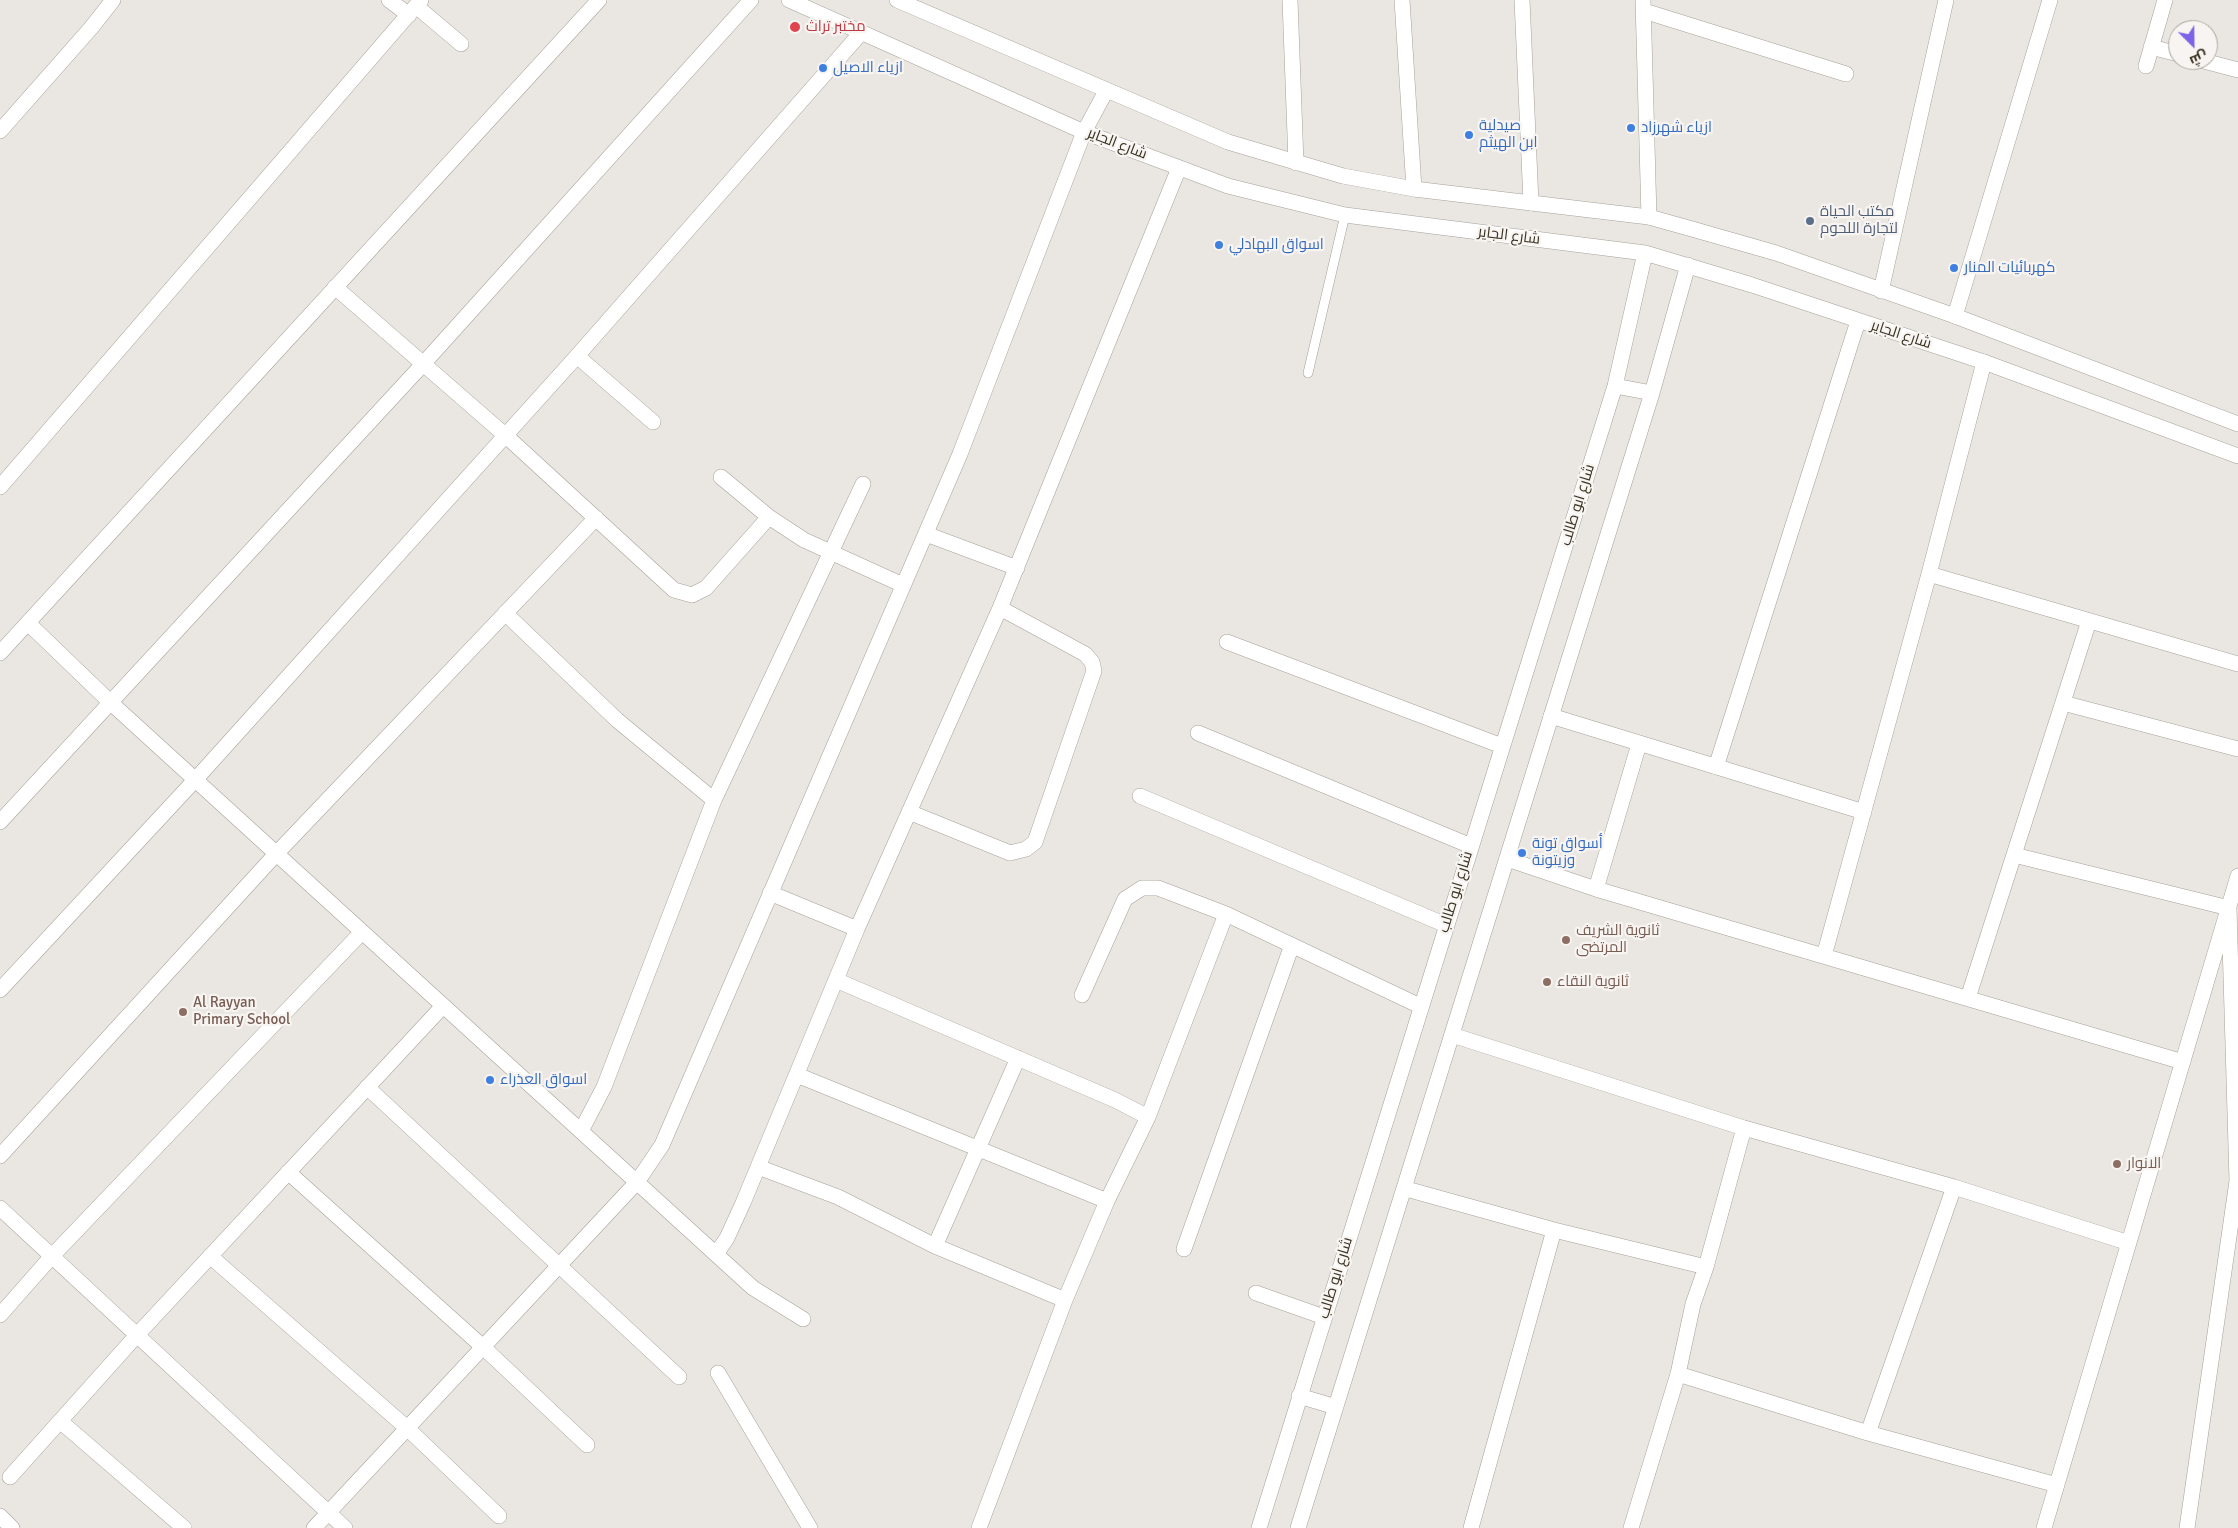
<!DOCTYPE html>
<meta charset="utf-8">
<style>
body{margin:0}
#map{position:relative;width:2238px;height:1528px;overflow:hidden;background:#eae6e1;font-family:Signika,Cairo,sans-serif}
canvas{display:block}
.north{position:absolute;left:2168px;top:20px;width:50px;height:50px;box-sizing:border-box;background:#f7f4f1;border:1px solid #aba79f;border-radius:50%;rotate:157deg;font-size:14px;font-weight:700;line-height:20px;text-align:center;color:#3a3323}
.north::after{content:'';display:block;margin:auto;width:18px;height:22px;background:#7e62e7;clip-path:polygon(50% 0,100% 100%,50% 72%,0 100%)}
</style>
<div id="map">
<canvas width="2238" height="1528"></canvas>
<div class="north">ش</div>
</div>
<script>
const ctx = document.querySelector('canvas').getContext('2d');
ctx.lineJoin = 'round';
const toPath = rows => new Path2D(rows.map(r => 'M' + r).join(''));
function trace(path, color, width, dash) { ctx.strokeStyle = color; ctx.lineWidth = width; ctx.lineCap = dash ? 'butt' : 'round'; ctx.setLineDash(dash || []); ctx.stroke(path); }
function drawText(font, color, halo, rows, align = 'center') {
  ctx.font = font + ' Signika,Cairo,sans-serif'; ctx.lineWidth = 4.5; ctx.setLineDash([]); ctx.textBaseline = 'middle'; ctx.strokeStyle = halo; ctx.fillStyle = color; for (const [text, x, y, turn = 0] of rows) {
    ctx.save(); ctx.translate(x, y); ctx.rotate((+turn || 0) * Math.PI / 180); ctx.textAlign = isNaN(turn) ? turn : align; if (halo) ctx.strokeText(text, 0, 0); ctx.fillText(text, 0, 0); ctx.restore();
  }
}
const service = toPath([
 [1308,373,1345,215]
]);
const minor = toPath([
 [389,0,409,15],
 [1290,0,1296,163],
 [1402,0,1414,189],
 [1522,0,1531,203],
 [1643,0,1649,217],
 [416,6,461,44],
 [1644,11,1846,74],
 [2151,47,2178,54],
 [2200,60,2238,70],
 [2146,66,2165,0],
 [0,131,91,28,113,0],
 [335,287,505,435,674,590,692,595,706,588,769,517],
 [1881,291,1946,0],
 [1955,316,2050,0],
 [577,356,653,422],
 [721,477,769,517,804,540,903,585],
 [0,487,421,0],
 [926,534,1017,568],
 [1929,574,2238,664],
 [505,613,617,720,714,800],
 [28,623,110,702,753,1288,803,1319],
 [1227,642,1502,746],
 [0,653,599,0],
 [2063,703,2238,749],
 [1551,716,1864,812],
 [1198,733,1471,846],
 [1716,767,1858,321],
 [1140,796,1446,925],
 [909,812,1010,853,1026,849,1035,842,1094,671,1092,662,1085,654,1000,608],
 [0,822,424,363,751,0],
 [2014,855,2229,908,2237,1181,2187,1528],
 [1507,859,1596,889,2183,1062],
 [1596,889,1639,744],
 [770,893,857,929],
 [1824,956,1929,574,1984,362],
 [836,980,1115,1100,1148,1117,1107,1201,1065,1300,979,1528],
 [0,990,195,780,577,356,860,34],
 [1082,995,1125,899,1142,888,1158,888,1226,914,1420,1006],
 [1968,998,2089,621],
 [1452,1035,1744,1128,1954,1187,2129,1243],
 [797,1075,1107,1201],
 [367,1087,679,1377],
 [1148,1117,1226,914],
 [581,1131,604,1087,714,800,863,484],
 [0,1156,276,854,596,518],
 [758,1167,838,1197,935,1246,1065,1300],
 [288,1172,483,1347,587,1445],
 [1410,1190,1554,1230,1706,1267],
 [0,1208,345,1528],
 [935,1246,1018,1058],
 [1184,1249,1292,945],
 [716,1254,727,1238,743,1203,857,929,1000,608,1179,168],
 [210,1256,407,1428,499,1516],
 [1256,1293,1324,1317],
 [0,1315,52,1256,362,932],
 [718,1373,810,1528],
 [1678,1374,1868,1433,2057,1485],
 [60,1421,184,1528],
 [1868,1433,1954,1187],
 [10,1477,137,1335,443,1006],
 [0,1516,12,1528],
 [314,1528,637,1182,662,1145,960,454,1084,132],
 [1471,1528,1554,1230],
 [1631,1528,1678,1374,1693,1304,1706,1267,1744,1128],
 [2044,1528,2238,876]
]);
const tertiary = toPath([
 [789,0,1084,132,1228,186,1345,215,1645,253,1752,285,1984,362,2238,456],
 [897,0,1228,142,1343,176,1414,189,1649,217,1692,229,1776,253,1955,316,2238,424],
 [1084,132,1106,91],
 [1615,386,1652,393],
 [1299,1396,1336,1407],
 [1259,1528,1615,386,1645,253],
 [1298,1528,1652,393,1688,265]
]);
trace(service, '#a7a299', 10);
trace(minor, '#a7a299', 16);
trace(tertiary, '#a7a299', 16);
trace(service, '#fff', 9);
trace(minor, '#fff', 15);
trace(tertiary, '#fff', 15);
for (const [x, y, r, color] of [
 [795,27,6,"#e0444e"],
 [823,68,5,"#3f7fe0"],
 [1631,128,5,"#3f7fe0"],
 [1469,135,5,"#3f7fe0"],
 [1810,221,5,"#5c6f8a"],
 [1219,245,5,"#3f7fe0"],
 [1954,268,5,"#3f7fe0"],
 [1522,853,5,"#3f7fe0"],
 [1566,940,5,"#8d6e63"],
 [1547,982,5,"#8d6e63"],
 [183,1012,5,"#8d6e63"],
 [490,1080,5,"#3f7fe0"],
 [2117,1164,5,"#8d6e63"]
]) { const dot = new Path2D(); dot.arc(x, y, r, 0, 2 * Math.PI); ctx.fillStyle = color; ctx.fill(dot); trace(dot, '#f7f4f1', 2); }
drawText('15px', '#be3a42', '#f7f4f1', [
 ["مختبر تراث",806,27]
], 'left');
drawText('15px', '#366cbe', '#f7f4f1', [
 ["ازياء الاصيل",833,68],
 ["صيدلية",1479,126],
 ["ابن الهيثم",1479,143],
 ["ازياء شهرزاد",1641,128],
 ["اسواق البهادلي",1229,245],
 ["كهربائيات المنار",1964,268],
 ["أسواق تونة",1532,844],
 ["وزيتونة",1532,861],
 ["اسواق العذراء",500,1080]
], 'left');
drawText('15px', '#3a3323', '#f7f4f1', [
 ["شارع الجاير",1117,144,21],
 ["شارع الجاير",1509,236,7],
 ["شارع الجاير",1901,335,18],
 ["شارع ابو طالب",1578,505,-73],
 ["شارع ابو طالب",1456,892,-73],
 ["شارع ابو طالب",1336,1278,-73]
]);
drawText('15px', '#4e5e75', '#f7f4f1', [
 ["مكتب الحياة",1820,212],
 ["لتجارة اللحوم",1820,229]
], 'left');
drawText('15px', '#785e54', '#f7f4f1', [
 ["ثانوية الشريف",1576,931],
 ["المرتضى",1576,948],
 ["ثانوية النقاء",1557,982],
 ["Al Rayyan",193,1003],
 ["Primary School",193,1020],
 ["الانوار",2127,1164]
], 'left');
</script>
